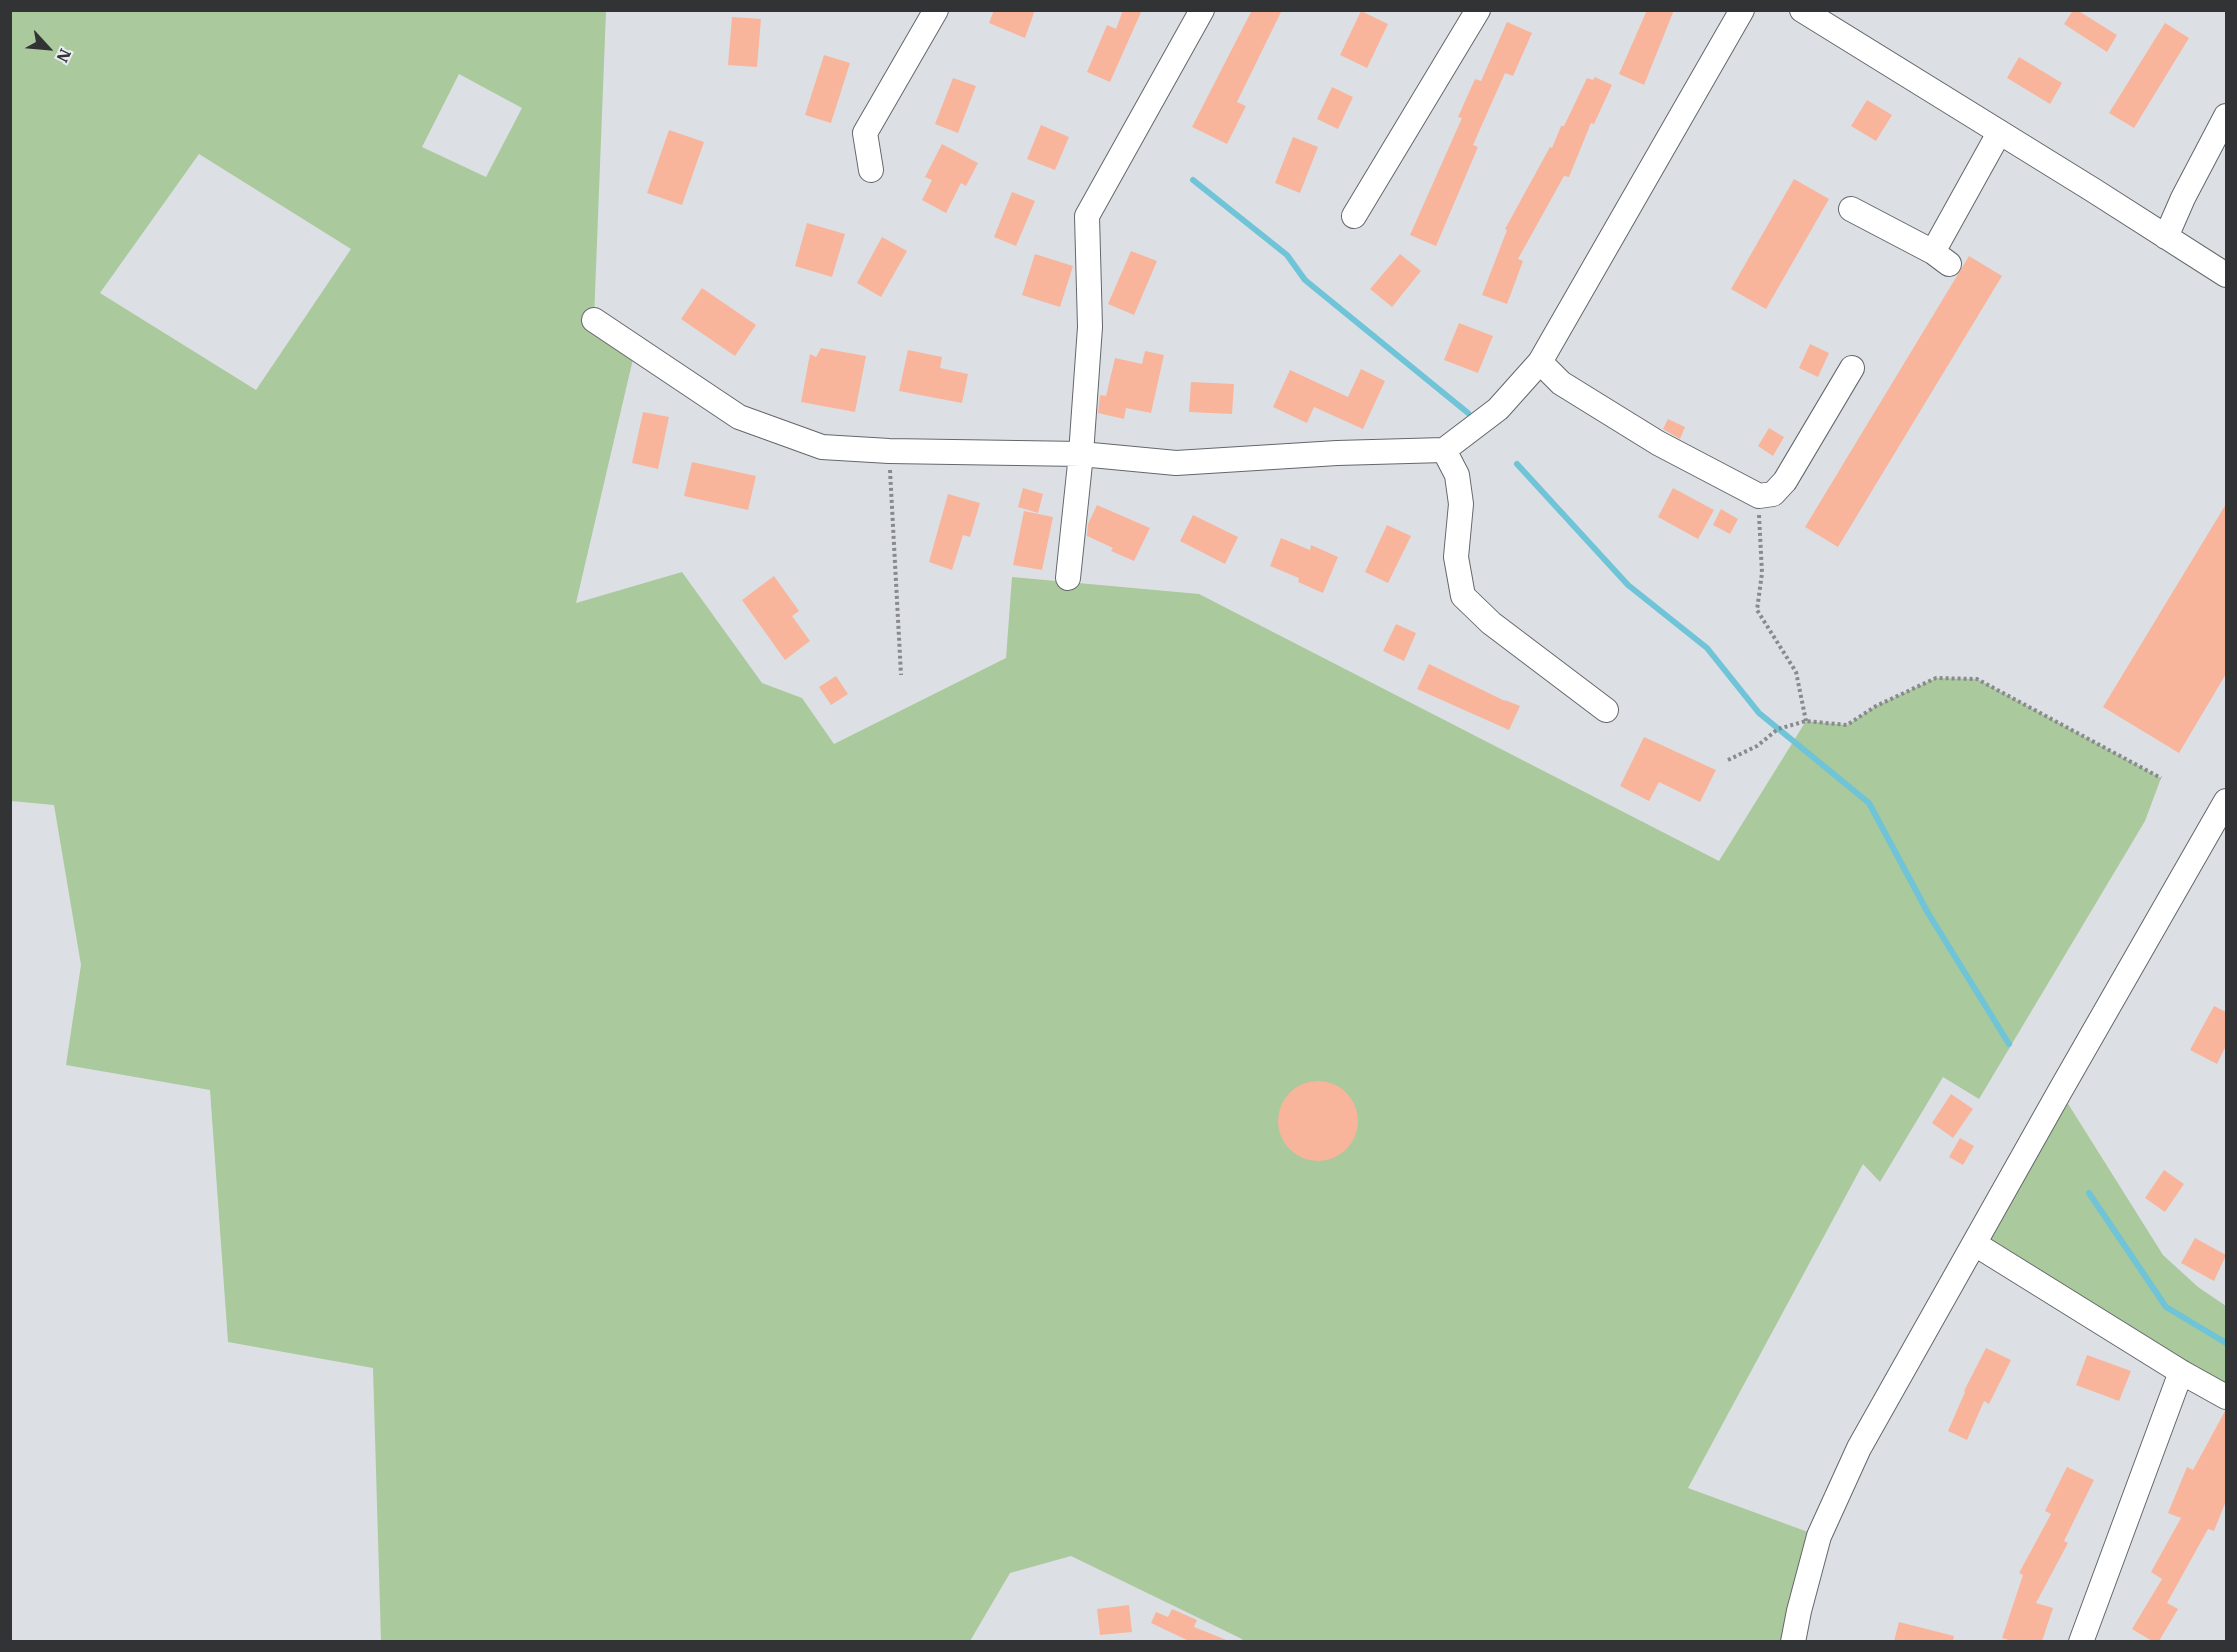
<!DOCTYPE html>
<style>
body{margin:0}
#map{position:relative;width:2237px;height:1652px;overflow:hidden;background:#dce0e5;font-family:"IBM Plex Serif",serif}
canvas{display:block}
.frame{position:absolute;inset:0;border:12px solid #323335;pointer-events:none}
.north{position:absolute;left:18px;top:18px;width:60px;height:60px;-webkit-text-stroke:4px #e9edf2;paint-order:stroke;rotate:116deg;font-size:16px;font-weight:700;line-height:24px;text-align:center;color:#323335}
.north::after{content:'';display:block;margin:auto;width:21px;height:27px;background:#323335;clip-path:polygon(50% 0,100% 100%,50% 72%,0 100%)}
</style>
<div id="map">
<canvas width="2237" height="1652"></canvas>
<div class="frame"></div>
<div class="north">N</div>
</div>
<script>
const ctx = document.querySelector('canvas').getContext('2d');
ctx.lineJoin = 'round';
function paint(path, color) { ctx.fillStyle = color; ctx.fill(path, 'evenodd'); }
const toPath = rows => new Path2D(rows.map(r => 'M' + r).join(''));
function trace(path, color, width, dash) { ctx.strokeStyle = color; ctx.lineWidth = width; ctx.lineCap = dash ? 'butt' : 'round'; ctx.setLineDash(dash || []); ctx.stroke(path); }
paint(toPath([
 [10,11,606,11,594,319,636,346,576,603,682,572,762,683,802,698,834,744,1006,658,1012,577,1199,594,1719,861,1806,721,1847,725,1876,706,1936,678,1977,679,2161,778,2145,821,1979,1099,1943,1077,1880,1182,1863,1164,1688,1488,1819,1536,1793,1641,1241,1641,1242,1639,1071,1556,1010,1573,970,1641,381,1641,373,1368,228,1342,210,1090,66,1065,81,965,54,805,11,801],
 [459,74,522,108,486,177,422,147],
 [199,154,351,249,256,390,100,293],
 [2060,1091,2163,1255,2198,1287,2226,1306,2226,1397,1975,1244]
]), '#aac99c');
trace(toPath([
 [1193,180,1287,255,1305,280,1468,413],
 [1517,464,1628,585,1707,648,1759,713,1869,803,1928,913,2009,1044],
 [2089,1193,2166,1307,2226,1343]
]), '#70c4d7', 6);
paint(toPath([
 [994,10,1035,10,1025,38,989,23],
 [1123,10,1142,10,1110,82,1087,72,1107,25,1116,29],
 [1252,10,1282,10,1237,102,1246,106,1227,144,1192,127],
 [1647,10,1674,10,1644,85,1619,74],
 [2073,10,2077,10,2117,35,2107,52,2064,24],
 [1361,11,1388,24,1367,68,1340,55],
 [732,17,761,19,757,67,728,65],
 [1507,22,1532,33,1513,76,1505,73,1473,145,1478,147,1436,246,1410,235,1462,118,1458,117,1475,79,1481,81],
 [2165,23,2189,38,2134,128,2109,113],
 [824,55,850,63,831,123,805,115],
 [2019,57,2062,83,2050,104,2007,78],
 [1595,77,1612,85,1594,124,1591,123,1569,177,1564,176,1518,259,1523,261,1507,304,1482,295,1507,230,1505,229,1550,147,1552,148,1561,126,1564,126,1587,78,1593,80],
 [953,78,976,86,958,133,935,124],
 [1332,87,1353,97,1338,129,1317,119],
 [1867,100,1892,115,1876,141,1851,126],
 [1041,125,1069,137,1055,170,1027,159],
 [669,130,704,142,682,205,647,193],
 [1293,137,1318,147,1300,193,1275,183],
 [942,144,978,163,966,186,961,183,946,213,922,200,932,180,925,177],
 [1794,179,1829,199,1766,309,1731,289],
 [1012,192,1035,201,1016,246,994,237],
 [807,223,845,234,832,277,795,266],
 [882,237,907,251,881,297,857,283],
 [1131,251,1157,261,1134,315,1108,304],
 [1035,254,1073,266,1060,307,1022,295],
 [1400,254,1421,271,1392,307,1370,289],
 [1969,256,2002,276,1838,547,1805,527],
 [702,288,756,325,735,356,681,319],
 [1459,323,1493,336,1478,373,1444,360],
 [1810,344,1829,353,1818,377,1799,368],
 [821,348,866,356,855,412,801,402,810,354,816,357],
 [908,350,942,357,940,368,968,374,962,403,899,391],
 [1145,351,1164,355,1151,413,1126,408,1124,419,1098,413,1100,395,1106,396,1115,358,1142,364],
 [1361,369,1385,381,1363,429,1314,407,1307,423,1273,407,1290,370,1348,397],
 [1191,382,1234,384,1232,414,1189,412],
 [643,412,669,417,658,469,632,463],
 [1668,419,1685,427,1680,439,1663,429],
 [1769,428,1784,437,1773,456,1758,446],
 [692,462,756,476,748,510,684,496],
 [1023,488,1043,494,1038,513,1018,507],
 [1673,488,1714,510,1698,539,1658,517],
 [948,494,980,503,970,537,963,535,952,570,929,562],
 [2226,504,2226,674,2179,753,2103,707],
 [1097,505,1150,528,1134,561,1111,551,1113,548,1087,536,1088,524],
 [1721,509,1738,519,1730,534,1713,525],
 [1024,511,1053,517,1042,570,1013,565],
 [1193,515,1238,537,1225,564,1180,541],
 [1387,525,1411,536,1388,583,1365,572],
 [1281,538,1310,550,1311,545,1338,557,1323,593,1298,582,1299,578,1270,566],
 [774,576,799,611,792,616,810,641,785,660,742,600],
 [1396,624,1416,633,1404,661,1383,651],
 [1429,664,1505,701,1505,700,1520,706,1509,730,1417,689],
 [836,676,848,694,831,705,819,687],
 [1644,737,1716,770,1700,802,1659,782,1649,801,1620,786],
 [2214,1006,2226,1012,2226,1046,2217,1064,2190,1050],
 '1278 1121a40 40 0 1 1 80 0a40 40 0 1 1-80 0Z',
 [1951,1094,1973,1109,1953,1138,1932,1123],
 [1960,1138,1974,1146,1963,1165,1949,1157],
 [2164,1170,2184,1184,2165,1212,2145,1198],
 [2195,1238,2226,1255,2214,1281,2181,1263],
 [1986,1348,2011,1360,1989,1404,1984,1401,1967,1440,1948,1431,1965,1392,1964,1391],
 [2087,1355,2131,1371,2119,1401,2076,1385],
 [2225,1411,2226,1411,2226,1501,2214,1531,2208,1529,2167,1603,2178,1609,2159,1641,2152,1641,2132,1629,2162,1579,2151,1572,2181,1518,2168,1513,2187,1467,2193,1470],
 [2067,1467,2094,1480,2064,1541,2068,1543,2036,1603,2053,1608,2042,1641,2012,1641,2002,1638,2023,1575,2019,1573,2051,1514,2045,1511],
 [1129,1605,1132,1632,1100,1635,1097,1609],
 [1172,1609,1197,1620,1194,1627,1229,1641,1189,1641,1151,1623,1156,1612,1168,1617],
 [1899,1622,1954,1636,1953,1641,1894,1641]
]), '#f8b59c');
const minor = toPath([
 [1802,10,2093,190,2226,275],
 [871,170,865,133,936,10],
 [1851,209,1933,252,1949,264],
 [1354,216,1478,10],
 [2166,237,2183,198,2226,116],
 [1933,252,1999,133],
 [594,320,739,417,822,447,889,451,1081,454,1176,463,1337,453,1444,450,1498,409,1540,362,1742,10],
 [1540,362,1561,383,1658,443,1759,496,1773,494,1785,481,1852,368],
 [1444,450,1457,475,1461,504,1456,557,1463,596,1491,623,1606,710],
 [1068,578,1081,454,1090,327,1087,216,1202,10],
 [1975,1244,2181,1372,2226,1397],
 [1793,1642,1799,1611,1819,1536,1859,1448,2060,1091,2226,801],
 [2081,1642,2181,1372]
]);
trace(minor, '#63676b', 26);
trace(toPath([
 [890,470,901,675],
 [1759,515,1762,573,1757,610,1796,672,1806,721],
 [1728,760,1757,746,1778,729,1806,721,1847,725,1876,706,1936,678,1977,679,2161,778]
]), '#888a8e', 4, [3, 3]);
trace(minor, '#fff', 24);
</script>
